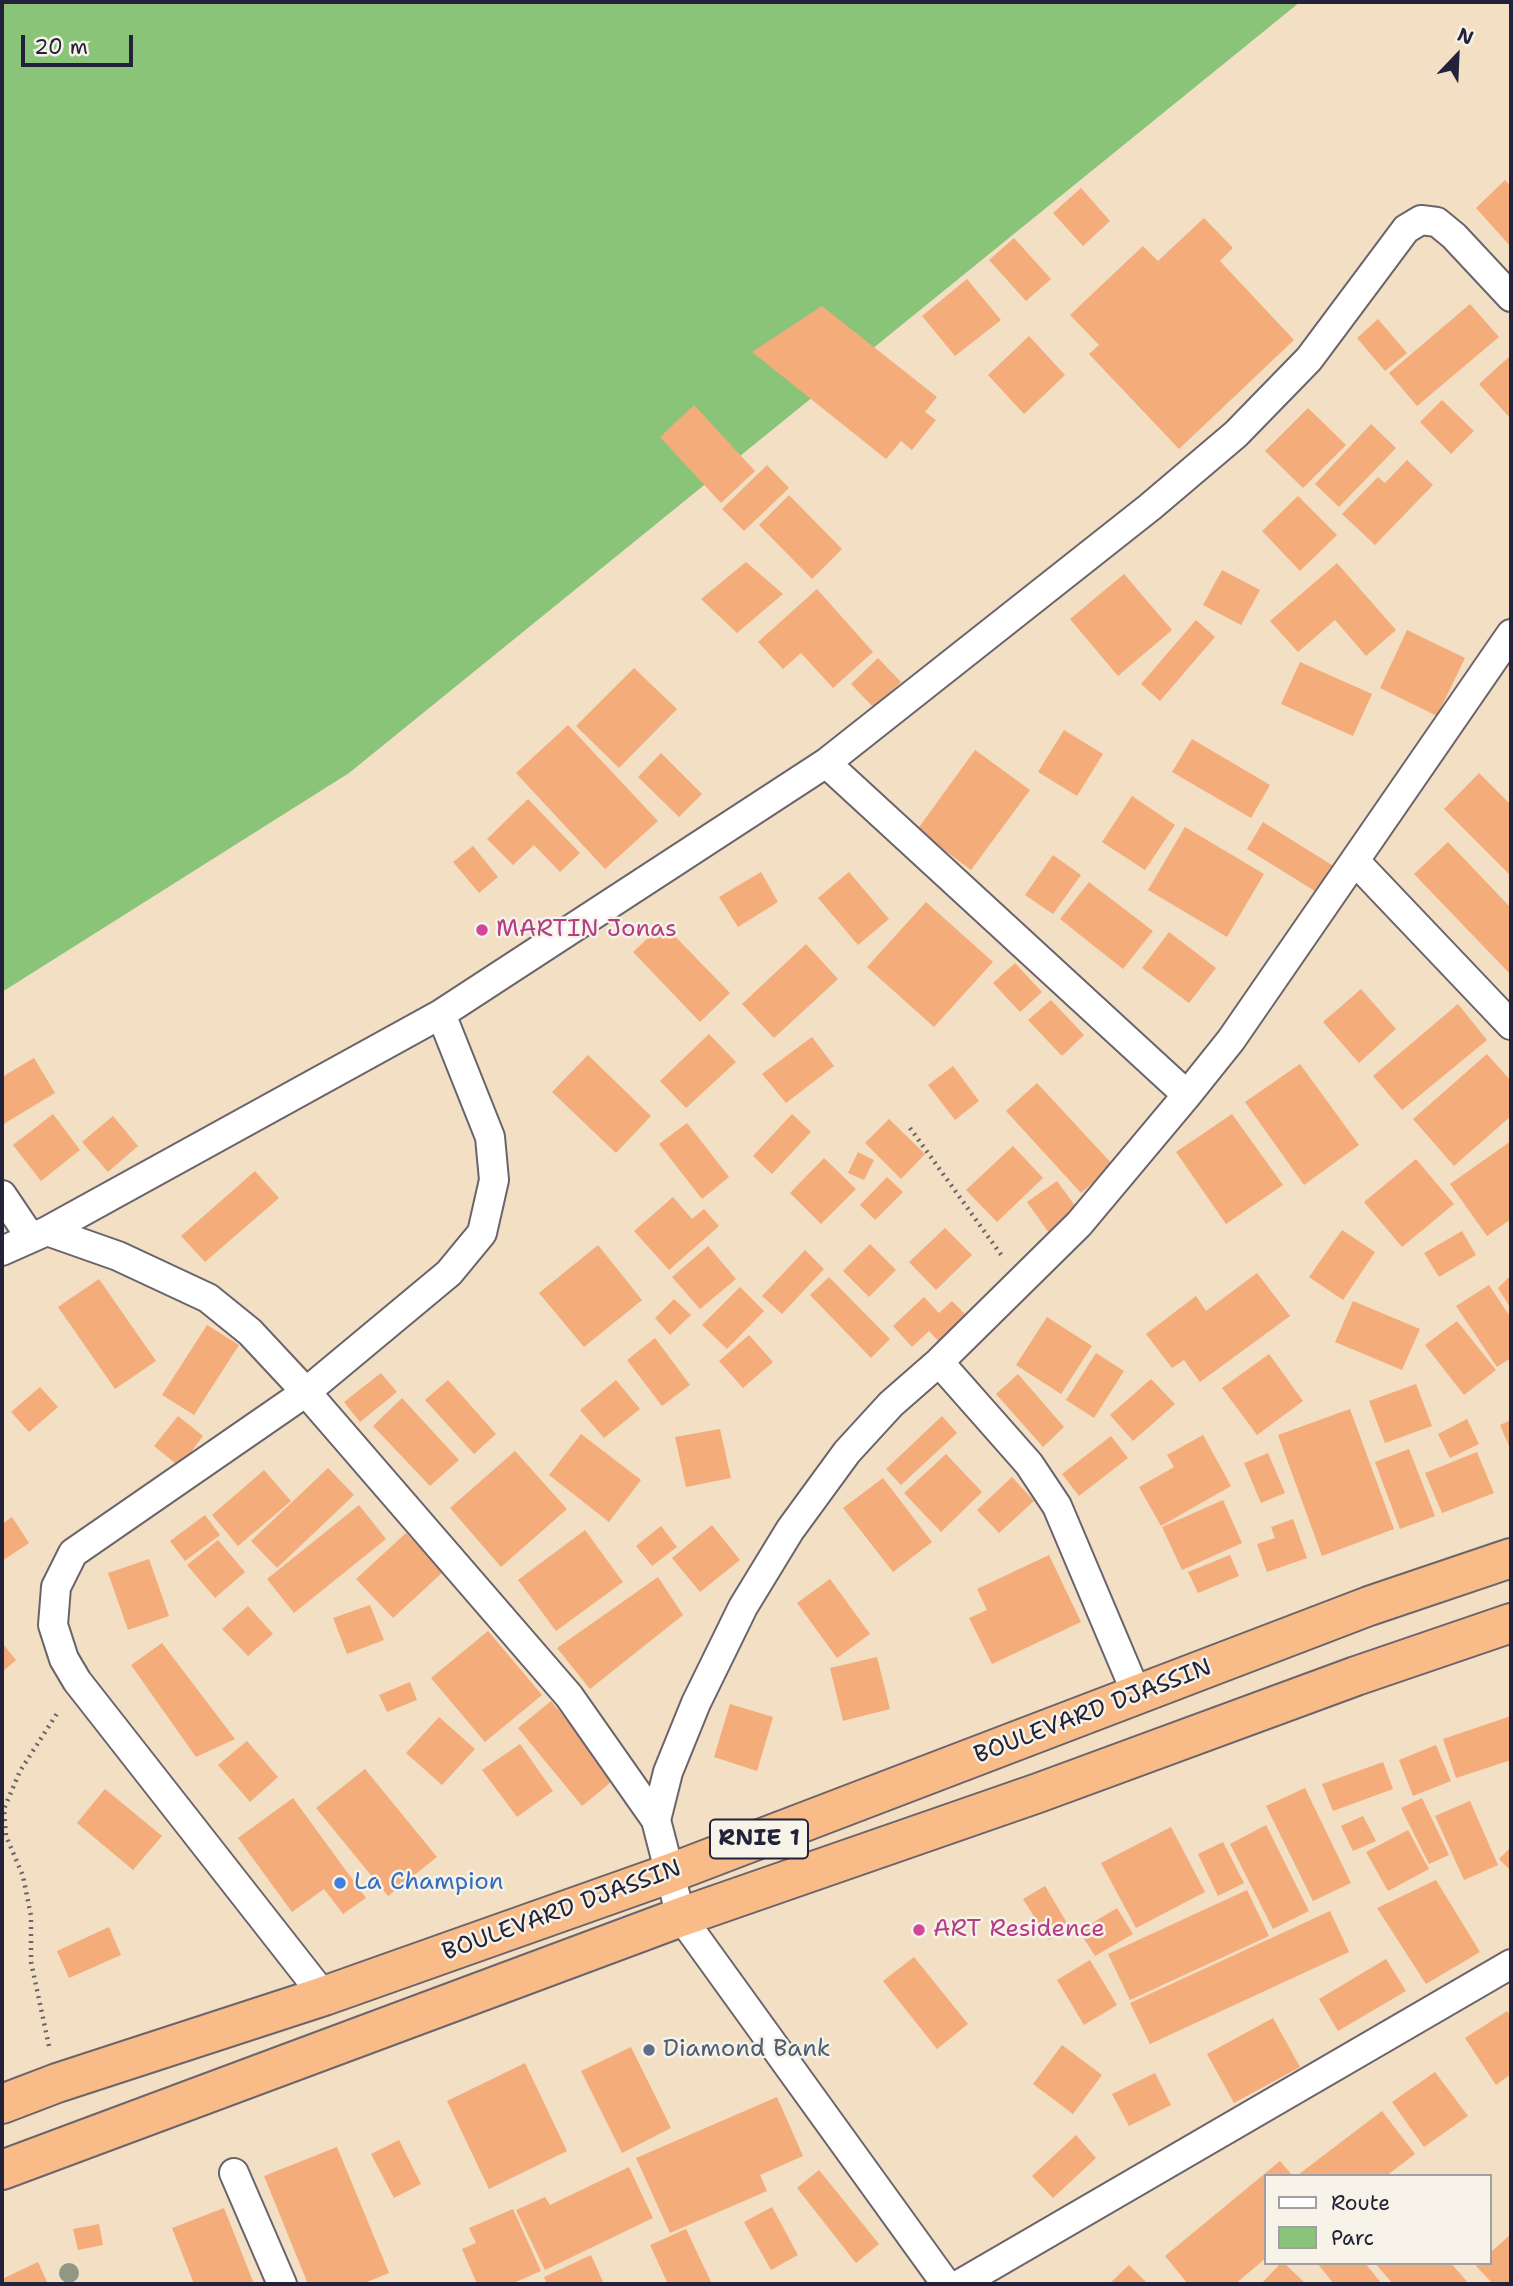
<!DOCTYPE html>
<style>
body{margin:0}
#map{position:relative;width:1513px;height:2286px;overflow:hidden;background:#f2dfc4;font-family:"Shantell Sans",sans-serif}
canvas{display:block}
.frame{position:absolute;inset:0;border:4px solid #22223b;pointer-events:none}
.legend{position:absolute;left:1264px;top:2174px;width:228px;height:91px;box-sizing:border-box;background:#f7f3e8;border:2px solid #a29fa3;margin:0;padding:9px 12px;list-style:none;font-size:21px;color:#22223b}
.legend li{display:flex;align-items:center;gap:14px;height:35px}
.legend b{width:35px;border:2px solid #a29fa3}
.north{position:absolute;left:1422px;top:21px;width:70px;height:70px;-webkit-text-stroke:5px #f7f3e8;paint-order:stroke;rotate:23deg;font-size:19px;font-weight:700;line-height:28px;text-align:center;color:#22223b}
.north::after{content:'';display:block;margin:auto;width:24px;height:32px;background:#22223b;clip-path:polygon(50% 0,100% 100%,50% 72%,0 100%)}
.scale{position:absolute;left:21px;top:35px;width:112px;height:32px;box-sizing:border-box;border:4px solid #22223b;border-top:0;padding-left:9px;font-size:21px;line-height:24px;white-space:nowrap;color:#22223b;-webkit-text-stroke:5px #f7f3e8;paint-order:stroke}
</style>
<div id="map">
<canvas width="1513" height="2286"></canvas>
<div class="frame"></div>
<ul class="legend">
<li><b style="height:9px;background:#fff"></b>Route</li>
<li><b style="height:19px;background:#89c479"></b>Parc</li>
</ul>
<div class="north">N</div>
<div class="scale">20 m</div>
</div>
<script>
const ctx = document.querySelector('canvas').getContext('2d');
ctx.lineJoin = 'round';
function paint(path, color) { ctx.fillStyle = color; ctx.fill(path, 'evenodd'); }
const toPath = rows => new Path2D(rows.map(r => 'M' + r).join(''));
function trace(path, color, width, dash) { ctx.strokeStyle = color; ctx.lineWidth = width; ctx.lineCap = dash ? 'butt' : 'round'; ctx.setLineDash(dash || []); ctx.stroke(path); }
function drawText(font, color, halo, rows, align = 'center') {
  ctx.font = font + ' "Shantell Sans",sans-serif'; ctx.lineWidth = 5; ctx.setLineDash([]); ctx.textBaseline = 'middle'; ctx.strokeStyle = halo; ctx.fillStyle = color; for (const [text, x, y, turn = 0] of rows) {
    ctx.save(); ctx.translate(x, y); ctx.rotate((+turn || 0) * Math.PI / 180); ctx.textAlign = isNaN(turn) ? turn : align; if (halo) ctx.strokeText(text, 0, 0); ctx.fillText(text, 0, 0); ctx.restore();
  }
}
paint(toPath([
 [2,2,1300,2,349,773,2,992]
]), '#89c479');
paint(toPath([
 [1505,180,1511,187,1511,247,1476,208],
 [1081,188,1110,221,1083,246,1053,213],
 [1204,218,1233,248,1220,261,1294,340,1179,449,1089,354,1099,345,1070,315,1143,246,1158,261],
 [1014,238,1051,279,1026,301,989,260],
 [967,279,1001,320,955,356,922,316],
 [1470,304,1499,337,1417,406,1389,373],
 [822,306,937,397,925,412,936,420,912,450,901,441,886,459,752,352],
 [1378,319,1407,353,1385,371,1357,338],
 [1029,336,1065,375,1024,414,988,375],
 [1511,355,1511,419,1479,384],
 [1442,400,1474,431,1451,454,1420,422],
 [694,405,755,471,721,503,660,437],
 [1308,408,1346,445,1303,488,1265,451],
 [1371,424,1396,448,1339,507,1315,484],
 [1407,460,1433,485,1375,545,1342,514,1378,477,1385,483],
 [767,465,789,488,744,531,722,509],
 [789,495,842,549,812,579,759,525],
 [1298,496,1337,535,1300,571,1262,531],
 [746,562,783,594,737,633,701,599],
 [1337,563,1396,630,1366,656,1335,620,1298,652,1270,621],
 [1222,570,1260,590,1241,625,1203,605],
 [1124,574,1172,630,1118,676,1070,619],
 [817,589,873,652,833,688,801,653,783,669,758,642],
 [1196,620,1215,637,1160,701,1141,684],
 [1407,630,1465,658,1437,716,1380,688],
 [878,658,901,682,874,708,851,684],
 [1300,662,1372,694,1353,736,1281,704],
 [634,668,677,709,619,768,576,726],
 [568,725,658,821,605,869,516,773],
 [1064,730,1103,754,1077,796,1038,772],
 [1192,739,1270,785,1251,818,1172,772],
 [975,750,1030,790,971,870,917,830],
 [661,753,702,794,679,817,638,777],
 [1479,773,1511,805,1511,876,1444,809],
 [1132,796,1175,825,1145,870,1102,842],
 [528,799,580,853,560,872,534,845,513,865,487,839],
 [1263,822,1335,867,1318,893,1247,849],
 [1185,827,1264,874,1227,937,1148,890],
 [1448,842,1511,908,1511,975,1414,874],
 [473,846,498,877,479,893,453,862],
 [1053,855,1081,875,1053,914,1025,895],
 [761,872,778,902,738,927,719,897],
 [849,872,889,919,858,945,818,898],
 [1089,882,1153,931,1123,969,1060,919],
 [926,902,993,962,934,1027,867,967],
 [663,924,730,993,700,1022,633,952],
 [1169,932,1216,968,1189,1003,1142,968],
 [806,944,838,979,774,1038,742,1004],
 [1015,963,1042,992,1020,1012,993,983],
 [1361,989,1396,1029,1359,1063,1323,1022],
 [1051,1000,1084,1035,1062,1056,1028,1020],
 [1458,1004,1487,1040,1402,1110,1373,1076],
 [709,1034,736,1062,686,1108,660,1081],
 [812,1037,834,1066,786,1103,762,1074],
 [1487,1054,1511,1081,1511,1116,1454,1166,1413,1119],
 [588,1055,651,1116,616,1153,552,1092],
 [34,1058,55,1093,2,1125,2,1077],
 [1300,1064,1359,1145,1304,1185,1245,1102],
 [953,1066,979,1101,955,1120,928,1085],
 [1037,1083,1113,1165,1081,1193,1006,1111],
 [53,1114,80,1150,41,1181,13,1145],
 [792,1114,811,1132,772,1174,753,1156],
 [1232,1114,1283,1185,1226,1224,1176,1152],
 [113,1116,138,1146,108,1172,82,1142],
 [889,1119,925,1154,901,1179,865,1143],
 [687,1123,729,1177,702,1199,659,1144],
 [1511,1141,1511,1219,1487,1236,1450,1184],
 [1013,1146,1043,1178,997,1222,966,1190],
 [858,1152,874,1160,864,1180,848,1173],
 [824,1158,856,1189,821,1224,790,1193],
 [1416,1159,1454,1204,1402,1247,1364,1202],
 [255,1171,279,1198,205,1262,181,1236],
 [887,1177,903,1192,875,1220,860,1205],
 [1057,1181,1079,1211,1049,1233,1027,1202],
 [673,1197,692,1219,704,1209,719,1226,669,1270,634,1231],
 [945,1228,972,1255,936,1290,909,1262],
 [1342,1230,1375,1252,1343,1300,1309,1277],
 [1462,1231,1476,1255,1439,1277,1424,1253],
 [870,1244,896,1270,869,1297,843,1271],
 [598,1245,642,1300,584,1347,539,1293],
 [708,1246,736,1279,700,1309,672,1277],
 [805,1250,824,1269,782,1314,762,1296],
 [1257,1273,1290,1316,1200,1382,1184,1360,1172,1368,1146,1334,1196,1296,1206,1311],
 [1511,1275,1511,1309,1498,1288],
 [829,1277,890,1339,871,1358,810,1295],
 [99,1279,156,1361,115,1389,58,1307],
 [1489,1285,1511,1318,1511,1358,1497,1367,1456,1306],
 [740,1287,764,1311,727,1349,702,1325],
 [924,1297,939,1313,952,1301,970,1319,942,1345,929,1331,912,1347,893,1326],
 [674,1299,691,1315,670,1335,655,1318],
 [1353,1301,1420,1329,1402,1370,1335,1342],
 [1047,1317,1092,1346,1061,1394,1016,1365],
 [1457,1321,1496,1370,1464,1395,1425,1345],
 [207,1325,239,1345,194,1415,162,1395],
 [749,1335,773,1362,743,1388,719,1361],
 [655,1338,690,1385,662,1406,627,1360],
 [1096,1353,1124,1371,1094,1418,1066,1400],
 [1269,1354,1303,1401,1257,1435,1222,1388],
 [381,1373,397,1392,360,1422,344,1402],
 [1018,1374,1064,1427,1043,1447,996,1394],
 [1151,1379,1175,1404,1133,1441,1110,1415],
 [448,1380,496,1434,474,1454,425,1400],
 [616,1380,640,1409,604,1438,580,1410],
 [1416,1384,1432,1426,1385,1443,1369,1401],
 [40,1387,58,1407,29,1432,11,1412],
 [402,1398,459,1460,430,1486,373,1426],
 [1350,1409,1394,1529,1322,1556,1278,1435],
 [178,1416,203,1436,180,1467,154,1446],
 [942,1416,957,1433,901,1485,886,1469],
 [1467,1419,1479,1444,1450,1458,1438,1434],
 [1511,1420,1511,1451,1500,1425],
 [720,1429,731,1478,686,1487,675,1437],
 [581,1434,641,1480,609,1522,549,1475],
 [1203,1435,1231,1486,1161,1526,1139,1487,1174,1467,1167,1455],
 [1111,1436,1128,1458,1079,1496,1062,1474],
 [1409,1449,1435,1516,1400,1529,1375,1462],
 [515,1451,567,1509,501,1567,450,1508],
 [1477,1452,1494,1493,1442,1513,1425,1473],
 [1268,1453,1285,1493,1261,1503,1244,1463],
 [946,1454,982,1492,941,1532,904,1493],
 [328,1468,354,1495,277,1568,251,1541],
 [264,1470,291,1501,238,1546,212,1515],
 [1012,1477,1034,1501,999,1533,977,1510],
 [883,1478,932,1542,893,1572,843,1508],
 [1223,1500,1242,1543,1182,1570,1162,1527],
 [359,1505,386,1539,294,1613,267,1579],
 [205,1515,220,1535,185,1561,170,1541],
 [12,1517,29,1543,2,1561,2,1524],
 [1293,1519,1307,1558,1267,1572,1257,1544,1275,1538,1271,1527],
 [712,1525,740,1560,700,1592,672,1558],
 [661,1526,677,1547,652,1566,636,1546],
 [585,1530,623,1582,556,1631,518,1580],
 [406,1533,443,1572,393,1618,356,1579],
 [218,1540,245,1572,215,1598,187,1565],
 [1049,1555,1081,1622,992,1664,969,1618,987,1610,977,1589],
 [1230,1555,1239,1576,1198,1593,1188,1572],
 [149,1559,169,1616,128,1630,108,1573],
 [658,1577,683,1615,590,1689,557,1648],
 [830,1579,870,1634,837,1658,797,1603],
 [370,1605,384,1640,347,1654,333,1618],
 [248,1606,273,1634,248,1656,222,1629],
 [488,1631,542,1695,485,1742,431,1678],
 [2,1643,16,1660,2,1672],
 [162,1643,235,1739,196,1757,131,1665],
 [877,1657,890,1709,843,1721,830,1668],
 [410,1682,417,1700,387,1712,379,1695],
 [551,1701,615,1779,582,1806,518,1728],
 [730,1704,773,1717,757,1771,714,1757],
 [1511,1716,1511,1760,1456,1778,1443,1739],
 [439,1717,475,1749,442,1785,406,1753],
 [247,1741,278,1777,250,1802,218,1765],
 [520,1744,553,1791,517,1817,482,1770],
 [1436,1745,1451,1781,1413,1796,1399,1760],
 [1383,1762,1393,1789,1333,1811,1322,1784],
 [365,1769,437,1857,388,1896,316,1808],
 [1305,1788,1351,1883,1313,1901,1266,1806],
 [105,1789,162,1836,133,1870,77,1823],
 [293,1798,366,1898,343,1914,324,1889,292,1912,238,1838],
 [1422,1798,1449,1855,1429,1864,1401,1808],
 [1470,1801,1498,1865,1464,1880,1435,1816],
 [1363,1816,1376,1841,1353,1851,1341,1826],
 [1266,1825,1309,1911,1273,1929,1230,1844],
 [1171,1827,1205,1892,1136,1928,1101,1863],
 [1408,1830,1429,1869,1388,1891,1366,1852],
 [1223,1842,1244,1883,1218,1896,1198,1854],
 [1511,1847,1511,1871,1499,1859],
 [1436,1880,1480,1952,1426,1984,1377,1908],
 [1045,1886,1070,1928,1049,1940,1023,1899],
 [1247,1890,1269,1936,1130,2000,1108,1954],
 [1117,1908,1133,1934,1095,1956,1079,1931],
 [1330,1911,1349,1952,1150,2044,1130,2003],
 [109,1927,121,1955,69,1978,57,1951],
 [914,1957,968,2024,937,2049,883,1981],
 [1386,1959,1406,1991,1338,2031,1319,1999],
 [1090,1960,1117,2005,1084,2025,1057,1980],
 [1507,2011,1511,2017,1511,2074,1496,2085,1465,2038],
 [1273,2018,1300,2067,1234,2103,1207,2054],
 [1062,2045,1102,2075,1073,2114,1033,2084],
 [631,2047,671,2128,622,2153,581,2071],
 [525,2063,567,2151,489,2189,447,2101],
 [1435,2072,1468,2116,1424,2147,1392,2102],
 [1155,2073,1171,2105,1129,2126,1112,2094],
 [777,2097,803,2156,760,2175,767,2191,670,2233,636,2158],
 [1382,2111,1415,2154,1386,2176,1301,2176,1299,2174],
 [1076,2135,1096,2158,1053,2198,1032,2176],
 [399,2140,421,2184,394,2198,371,2154],
 [337,2147,389,2273,362,2284,308,2284,264,2176],
 [1280,2161,1293,2176,1266,2176,1266,2258,1235,2284,1188,2284,1165,2256],
 [629,2167,653,2218,545,2270,516,2210,545,2197,550,2205],
 [819,2170,879,2244,856,2263,797,2188],
 [772,2207,798,2255,771,2270,744,2222],
 [224,2208,254,2284,194,2284,172,2228],
 [513,2209,541,2271,511,2284,477,2284,462,2249,476,2243,469,2228],
 [99,2224,103,2245,78,2250,73,2229],
 [686,2229,712,2284,668,2284,650,2245],
 [1511,2234,1511,2284,1493,2284,1476,2266,1480,2263,1490,2263,1490,2253],
 [591,2255,604,2284,547,2284,544,2277],
 [38,2262,48,2284,2,2284,2,2279],
 [1281,2263,1284,2263,1306,2284,1261,2284],
 [1317,2263,1365,2263,1382,2284,1334,2284],
 [1375,2263,1451,2263,1469,2284,1393,2284],
 [1129,2265,1148,2284,1109,2284]
]), '#f4ac7b');
const minor = toPath([
 [826,763,1187,1095],
 [1355,861,1511,1025],
 [2,1195,31,1238],
 [47,1231,118,1256,208,1298,250,1332,306,1392,569,1696,656,1820],
 [2,1251,47,1231,441,1014,826,763,1150,507,1236,434,1309,359,1406,229,1421,220,1437,222,1454,236,1511,297],
 [939,1362,1029,1464,1057,1506,1137,1695],
 [324,1996,77,1681,64,1659,53,1625,56,1587,73,1553,306,1392,449,1273,482,1233,494,1180,490,1137,441,1014],
 [234,2173,282,2284],
 [946,2284,681,1917,656,1820,668,1772,696,1703,743,1607,790,1530,847,1452,891,1404,939,1362,1079,1224,1187,1095,1231,1040,1511,634],
 [960,2284,1511,1964]
]);
const trunk = toPath([
 [2,2104,57,2083,324,1996,668,1874,1369,1606,1511,1558],
 [2,2170,681,1917,1038,1793,1356,1676,1511,1623]
]);
trace(minor, '#6b646b', 32);
trace(trunk, '#6b646b', 42);
trace(toPath([
 [910,1128,1002,1256],
 [49,2046,31,1962,31,1916,23,1876,6,1836,4,1809,20,1771,58,1712]
]), '#6b646b', 4.5, [2, 5]);
trace(minor, '#fff', 28);
trace(trunk, '#f9bc89', 38);
ctx.fillStyle = '#939685';
for (const [x, y] of [
 [69,2273]
]) { ctx.beginPath(); ctx.arc(x, y, 10, 0, 2 * Math.PI); ctx.fill(); }
for (const [x, y, r, color] of [
 [482,930,7,"#d1479c"],
 [340,1883,7,"#3f7fe0"],
 [919,1930,7,"#d1479c"],
 [649,2050,7,"#5c6f8a"]
]) { const dot = new Path2D(); dot.arc(x, y, r, 0, 2 * Math.PI); ctx.fillStyle = color; ctx.fill(dot); trace(dot, '#f7f3e8', 2.5); }
for (const [x, y, w] of [
 [759,1839,98]
]) { const box = new Path2D(); box.roundRect(x - w / 2, y - 19.5, w, 39, 5); ctx.fillStyle = '#f7f3e8'; ctx.fill(box); trace(box, '#22223b', 2); }
drawText('bold 23px', '#22223b', null, [
 ["RNIE 1",759,1839]
]);
drawText('24px', '#b23c85', '#f7f3e8', [
 ["MARTIN Jonas",496,930],
 ["ART Residence",933,1930]
], 'left');
drawText('24px', '#22223b', '#f7f3e8', [
 ["BOULEVARD DJASSIN",1093,1712,-21],
 ["BOULEVARD DJASSIN",562,1911,-20]
]);
drawText('24px', '#366cbe', '#f7f3e8', [
 ["La Champion",354,1883]
], 'left');
drawText('24px', '#4e5e75', '#f7f3e8', [
 ["Diamond Bank",663,2050]
], 'left');
</script>
